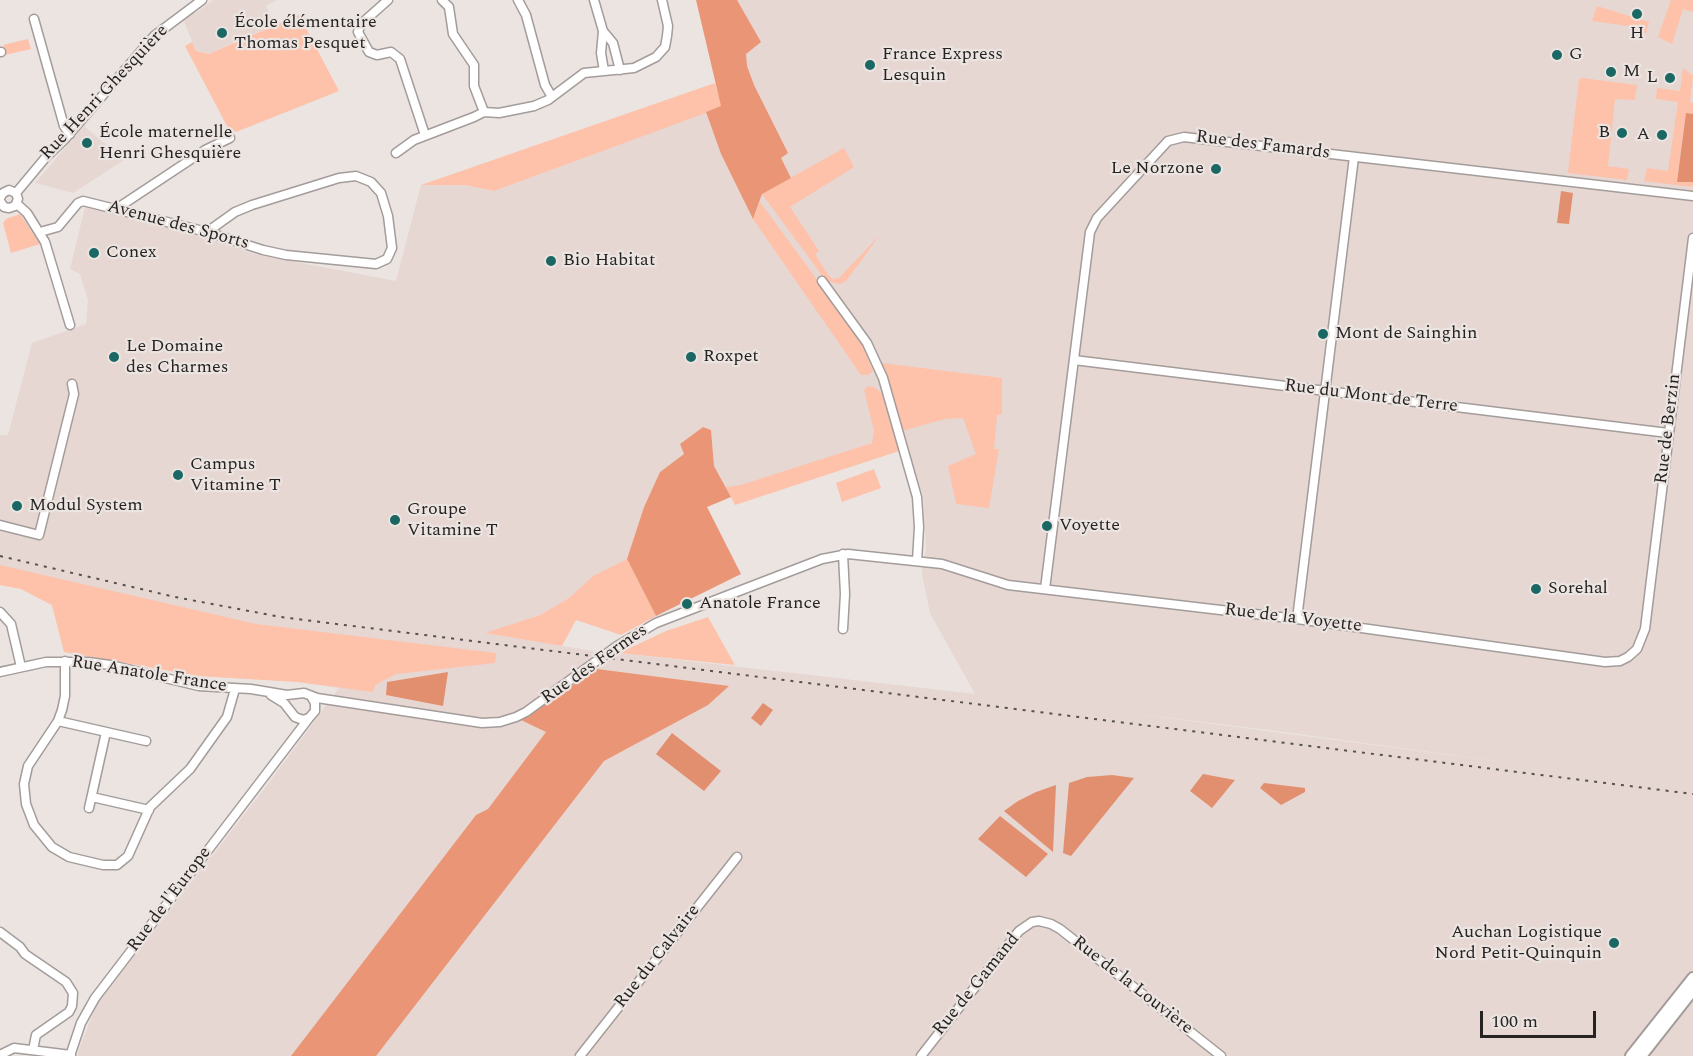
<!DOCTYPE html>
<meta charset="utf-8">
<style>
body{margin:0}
#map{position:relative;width:1693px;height:1056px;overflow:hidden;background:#ebe4e1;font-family:Spectral,serif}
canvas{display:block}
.scale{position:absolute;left:1480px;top:1011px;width:116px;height:27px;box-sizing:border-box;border:3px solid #262322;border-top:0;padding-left:8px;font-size:18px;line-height:21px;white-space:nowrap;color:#262322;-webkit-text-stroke:4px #ebe4e1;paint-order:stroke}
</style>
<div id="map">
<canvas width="1693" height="1056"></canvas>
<div class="scale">100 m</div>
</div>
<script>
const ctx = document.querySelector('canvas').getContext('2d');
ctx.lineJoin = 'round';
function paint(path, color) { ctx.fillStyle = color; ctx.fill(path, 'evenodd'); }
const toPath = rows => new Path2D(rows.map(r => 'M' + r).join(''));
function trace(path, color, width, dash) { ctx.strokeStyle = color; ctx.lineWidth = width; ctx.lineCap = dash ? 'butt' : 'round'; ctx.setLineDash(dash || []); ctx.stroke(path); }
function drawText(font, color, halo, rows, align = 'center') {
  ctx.font = font + ' Spectral,serif'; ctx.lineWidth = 4.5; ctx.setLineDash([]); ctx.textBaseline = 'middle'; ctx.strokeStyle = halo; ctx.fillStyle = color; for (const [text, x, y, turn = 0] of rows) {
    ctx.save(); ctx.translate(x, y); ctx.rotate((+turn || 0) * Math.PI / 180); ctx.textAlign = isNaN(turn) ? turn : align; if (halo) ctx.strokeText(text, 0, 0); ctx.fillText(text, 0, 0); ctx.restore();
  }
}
paint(toPath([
 [213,0,277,0,266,6,275,25,209,54,196,51,183,19,192,12,196,13],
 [721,0,1693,0,1693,1056,78,1056,79,1049,97,1004,271,780,339,688,298,682,199,676,64,652,52,605,21,589,0,583,0,435,8,435,32,343,86,324,88,300,80,274,70,269,86,203,205,237,253,254,396,281,421,185,465,185,494,191,706,112,721,154,754,218],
 [703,427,711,430,714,466,731,497,902,431,923,495,926,549,922,574,930,613,975,694,619,653,597,669,583,665,599,652,486,633,540,615,569,598,594,577,627,559,644,507,660,472,684,454,680,444],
 [1113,711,1276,731,1526,765],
 [84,126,124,160,73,193,35,183]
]), '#e7d7d2');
paint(toPath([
 [1671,0,1693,0,1693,12,1683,9,1672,44,1658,37],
 [1597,6,1649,22,1646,33,1635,32,1635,27,1592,21],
 [299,15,339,91,236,132,228,128,185,46,192,42,196,51,209,54],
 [28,39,31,49,5,55,3,45],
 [1683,68,1693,76,1690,102,1693,103,1693,114,1686,113,1677,181,1693,182,1693,187,1644,181,1647,168,1668,171,1678,102,1656,99,1657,88,1680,91],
 [1582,78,1637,85,1635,100,1615,99,1608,166,1629,169,1627,180,1568,173,1579,79],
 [715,83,722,107,494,191,465,185,421,185],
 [844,148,854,167,790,207,819,251,815,254,828,275,833,279,839,278,880,235,846,281,840,284,831,282,824,278,762,194],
 [760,202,859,337,873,371,868,375,861,375,753,219],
 [20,214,40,244,11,253,3,223,6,219],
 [882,363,1002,378,1002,414,997,415,994,449,999,449,989,508,956,504,948,466,976,454,963,418,945,419,902,431],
 [868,386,876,388,883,395,891,416,899,451,735,505,726,487,741,485,872,443,874,431,864,390],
 [874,469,881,488,842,502,836,483],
 [627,559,656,616,621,635,576,620,562,646,485,633,540,615,569,598,593,576],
 [0,565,256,624,496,653,495,663,396,674,375,685,373,692,298,682,199,676,64,652,52,605,21,589,0,585],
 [708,617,735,665,619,653,666,631]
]), '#fec1aa');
paint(toPath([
 [696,0,737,0,761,42,746,54,747,66,754,85,788,153,781,158,791,178,762,194,753,219,721,154,706,112,721,106],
 [703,427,711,430,714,466,731,497,707,507,741,574,656,616,627,559,644,507,660,472,684,454,680,444],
 [597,669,729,686,708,705,604,761,376,1056,291,1056,476,815,488,809,546,732,521,720]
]), '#ea9676');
paint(toPath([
 [1686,113,1693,114,1693,182,1677,182],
 [1561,191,1573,193,1569,224,1557,223],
 [448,672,443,706,386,695,387,682],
 [763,703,773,710,761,726,751,718],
 [672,733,721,771,704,791,656,754],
 [1203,774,1235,780,1212,808,1190,791],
 [1112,775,1134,778,1071,856,1063,853,1069,783,1087,777],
 [1264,783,1305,788,1305,792,1281,805,1260,788],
 [1056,785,1053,852,1004,811,1018,801,1036,792],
 [1000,816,1048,854,1026,877,978,839]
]), '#e28f6f');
const minor = toPath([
 [388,0,361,24,358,32,369,52,377,55,391,52,400,59,425,135],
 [442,0,449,7,453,34,474,65,474,86,484,112],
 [518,0,526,15,545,85,552,97],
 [594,0,603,31,601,53,604,71],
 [34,19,64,126,70,134],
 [603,31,613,43,620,70],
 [0,52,1,52],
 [484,112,499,113,534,106,548,100,584,73,634,68,656,57,665,47,667,36,668,26,662,0],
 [396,153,414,140,474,117,484,112],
 [16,193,46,157,65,139,154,36,202,0],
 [0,198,3,193,9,190,16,193,18,199,15,206,9,208,4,207,0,201],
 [17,204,27,213,45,242,70,325],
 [116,209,205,150,230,138],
 [40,232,58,227,78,203,83,201,207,232,263,250,286,255,376,264,387,259,392,248,388,216,381,193,371,182,356,176,339,178,252,205,235,212,207,232],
 [822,281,867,343,883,378,917,497,919,527,917,561],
 [1074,360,1668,433],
 [0,525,39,535,74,394,72,384],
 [843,554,845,594,843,629],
 [1045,589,1090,232,1097,218,1168,141,1184,137,1693,196],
 [0,612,11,624,21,667],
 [1297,619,1354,157],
 [65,661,65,696,62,710,58,721,28,766,24,784,26,804,34,825,52,847,69,857,103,865,117,865,128,856,150,807,190,769,227,717,235,689],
 [0,672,46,662,88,662,110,665,199,686,251,689,287,695,304,693,317,698,482,723,500,722,516,717,526,712,617,646,656,623,822,559,848,554,942,564,1008,585,1297,619,1605,662,1620,661,1628,657,1637,649,1645,629,1693,238],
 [271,695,284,703,295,717,303,720,309,718,315,711,315,703,311,696],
 [58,721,146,741],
 [92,797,149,810],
 [89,808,106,732],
 [0,932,20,947,25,954,66,982,73,993,72,1006,69,1012,36,1035,33,1050],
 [0,1055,14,1048,71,1055],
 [70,1056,81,1023,95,998,309,718],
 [580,1056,737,857],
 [921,1056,1019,931,1032,922,1039,921,1051,924,1060,929,1221,1056]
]);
const major = toPath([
 [1631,1056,1693,978],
 [1641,1056,1693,990]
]);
trace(minor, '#a39c9a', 11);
trace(major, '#a39c9a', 14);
trace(minor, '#fff', 8);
trace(major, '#fff', 10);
trace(toPath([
 [0,556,175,597,281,617,1693,794]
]), '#55514f', 2, [3, 6]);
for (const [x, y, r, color] of [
 [1637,14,6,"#1a6764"],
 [222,33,6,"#1a6764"],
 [1557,55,6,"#1a6764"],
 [870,65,6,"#1a6764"],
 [1611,72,6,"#1a6764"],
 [1670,78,6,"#1a6764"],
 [1622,133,6,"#1a6764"],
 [1662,135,6,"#1a6764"],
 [87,143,6,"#1a6764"],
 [1216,169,6,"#1a6764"],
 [94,253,6,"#1a6764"],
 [551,261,6,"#1a6764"],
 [1323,334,6,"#1a6764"],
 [114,357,6,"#1a6764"],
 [691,357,6,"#1a6764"],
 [178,475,6,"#1a6764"],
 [17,506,6,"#1a6764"],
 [395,520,6,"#1a6764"],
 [1047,526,6,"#1a6764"],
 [1536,589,6,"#1a6764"],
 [687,604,6,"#1a6764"],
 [1614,943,6,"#1a6764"]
]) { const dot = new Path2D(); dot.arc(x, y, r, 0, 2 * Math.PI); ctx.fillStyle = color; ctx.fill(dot); trace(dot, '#ebe4e1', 2); }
drawText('18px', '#262322', '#ebe4e1', [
 ["École élémentaire",234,23],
 ["Thomas Pesquet",234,44],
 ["H",1637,34,"center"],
 ["France Express",882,55],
 ["Lesquin",882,76],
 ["G",1569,55],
 ["M",1623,72],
 ["L",1658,78,"right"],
 ["École maternelle",99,133],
 ["Henri Ghesquière",99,154],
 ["B",1610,133,"right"],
 ["A",1650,135,"right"],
 ["Le Norzone",1204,169,"right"],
 ["Conex",106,253],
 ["Bio Habitat",563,261],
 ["Mont de Sainghin",1335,334],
 ["Le Domaine",126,347],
 ["des Charmes",126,368],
 ["Roxpet",703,357],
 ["Campus",190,465],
 ["Vitamine T",190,486],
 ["Modul System",29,506],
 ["Groupe",407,510],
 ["Vitamine T",407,531],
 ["Voyette",1059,526],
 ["Sorehal",1548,589],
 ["Anatole France",699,604],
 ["Auchan Logistique",1602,933,"right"],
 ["Nord Petit-Quinquin",1602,954,"right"]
], 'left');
drawText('18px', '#262322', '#ebe4e1', [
 ["Rue Henri Ghesquière",105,93,-47],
 ["Rue des Famards",1263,146,7],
 ["Avenue des Sports",178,226,15],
 ["Rue du Mont de Terre",1371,397,7],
 ["Rue de Berzin",1669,429,-83],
 ["Rue de la Voyette",1293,619,7],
 ["Rue des Fermes",595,665,-35],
 ["Rue Anatole France",149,675,9],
 ["Rue de l'Europe",170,900,-53],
 ["Rue du Calvaire",658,957,-52],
 ["Rue de Gamand",977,985,-51],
 ["Rue de la Louvière",1132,986,38]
]);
</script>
